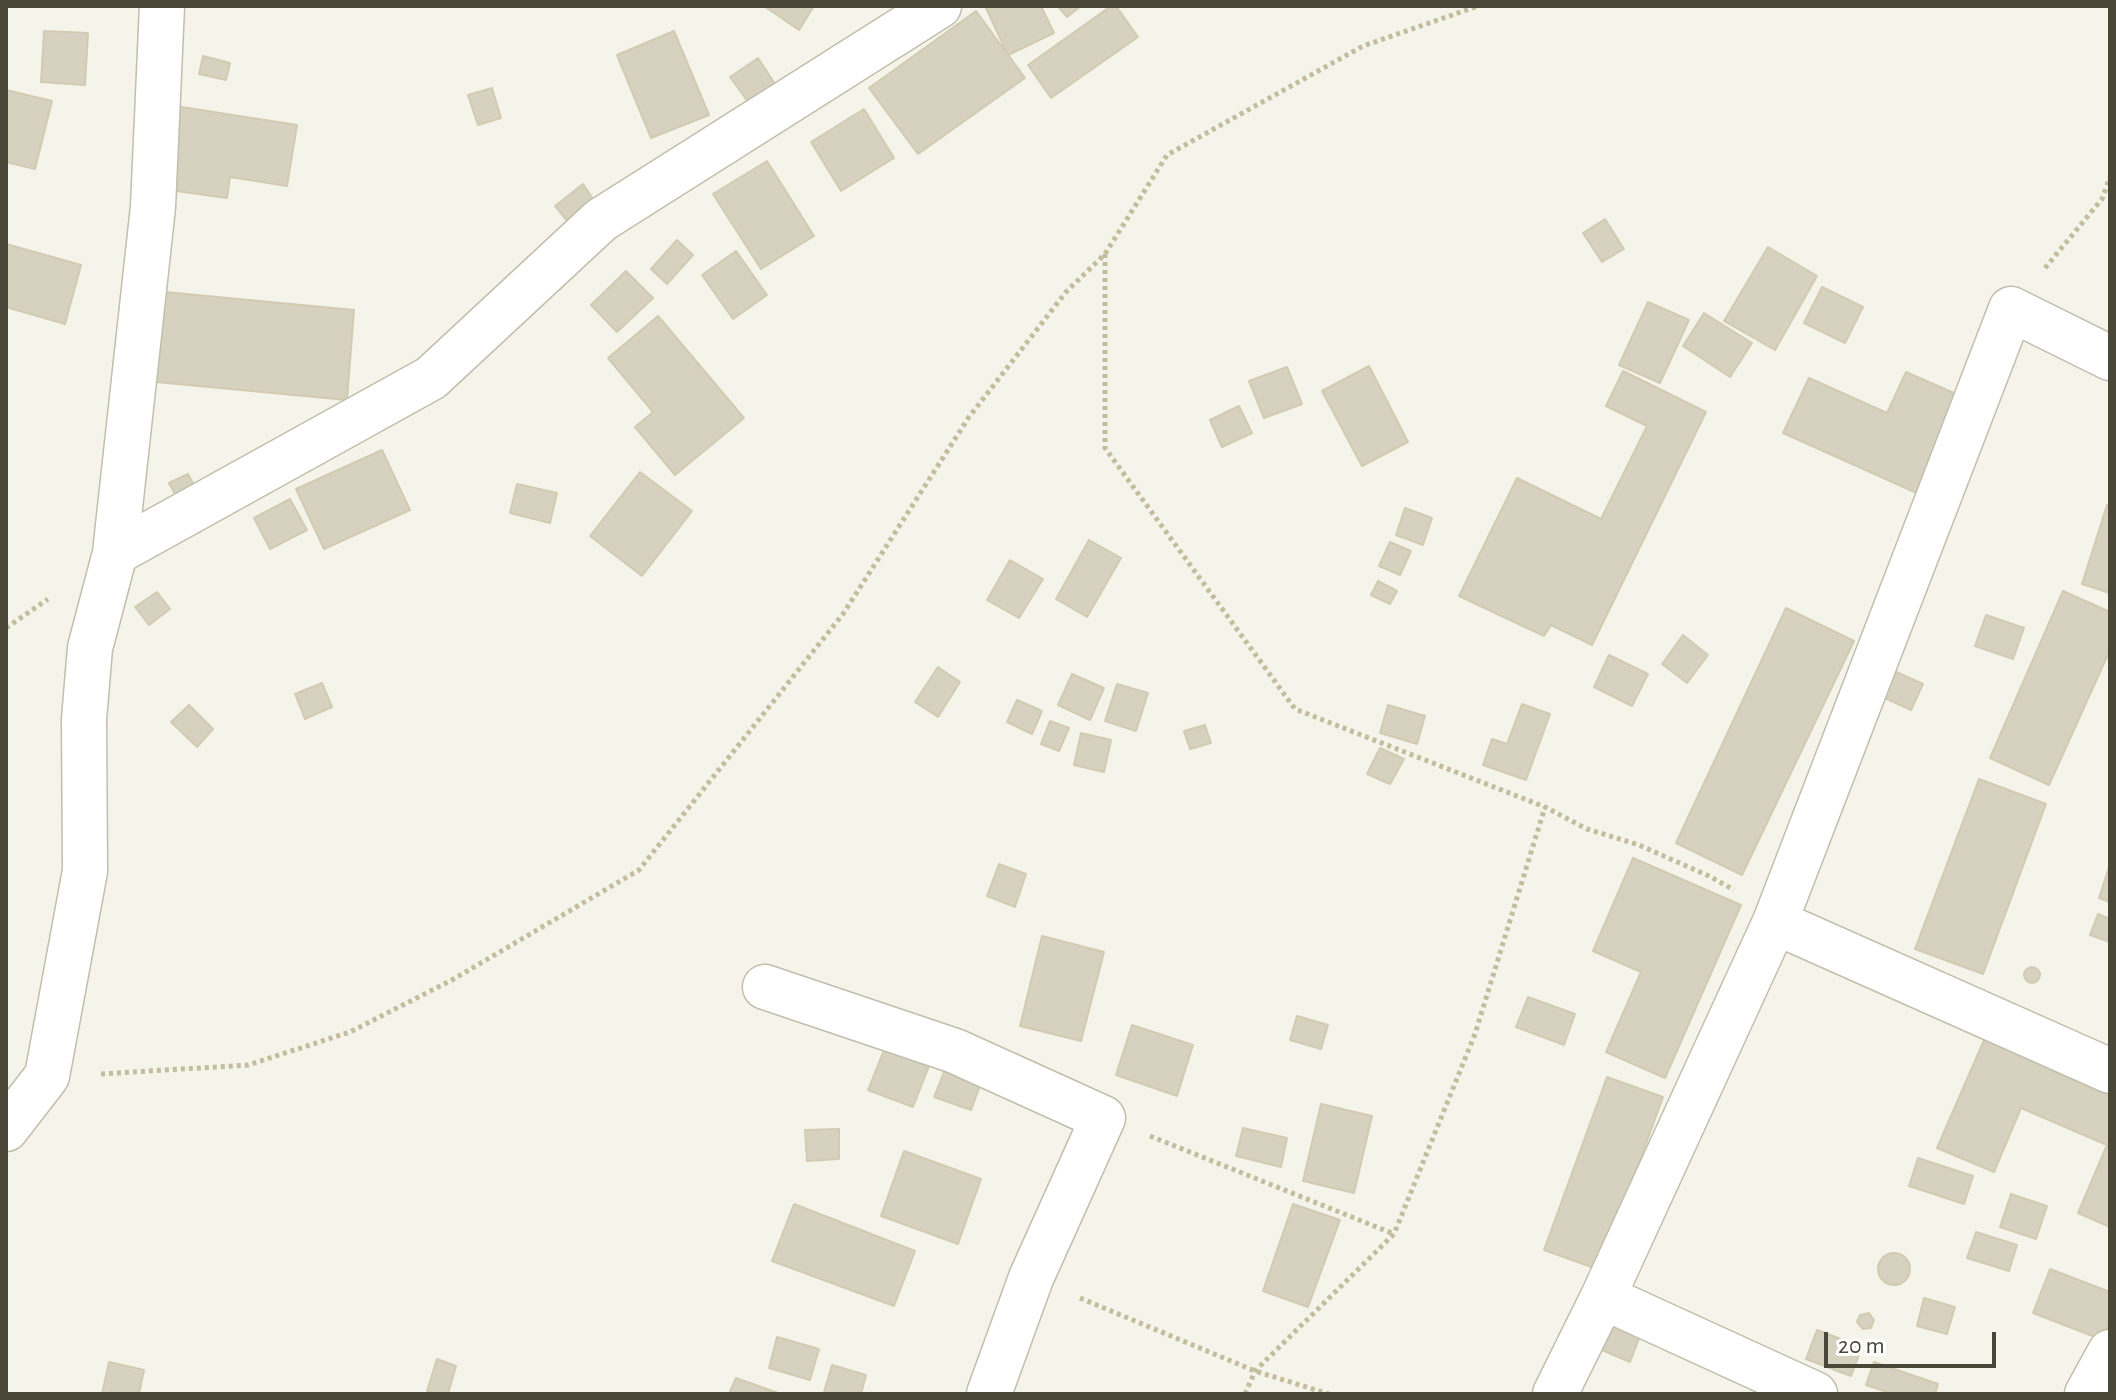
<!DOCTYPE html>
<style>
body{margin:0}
#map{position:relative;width:2116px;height:1400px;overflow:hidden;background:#f5f4ea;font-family:"Alegreya Sans",sans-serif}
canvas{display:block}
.frame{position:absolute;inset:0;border:8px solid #4a4638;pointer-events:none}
.scale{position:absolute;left:1824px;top:1332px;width:172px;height:36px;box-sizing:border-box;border:4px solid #4a4638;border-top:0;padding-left:10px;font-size:24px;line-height:28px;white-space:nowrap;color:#4a4638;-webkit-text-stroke:6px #fff;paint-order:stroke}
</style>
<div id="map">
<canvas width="2116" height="1400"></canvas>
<div class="frame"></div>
<div class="scale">20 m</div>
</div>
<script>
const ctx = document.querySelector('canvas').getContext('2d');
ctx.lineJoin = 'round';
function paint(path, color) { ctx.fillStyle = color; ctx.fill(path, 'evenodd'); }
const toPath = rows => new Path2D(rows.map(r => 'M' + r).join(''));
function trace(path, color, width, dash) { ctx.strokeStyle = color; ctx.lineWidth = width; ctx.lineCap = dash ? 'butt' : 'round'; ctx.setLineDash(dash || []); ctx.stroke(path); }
const building = toPath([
 [764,6,814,6,799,30,764,6],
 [985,6,1041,6,1054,33,1008,55,985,6],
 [1058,6,1081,6,1067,17,1058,6],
 [1111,6,1116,6,1138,37,1051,98,1028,65,1111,6],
 [976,11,1025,78,918,154,869,88,976,11],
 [44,31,88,33,85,85,41,82,44,31],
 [674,31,709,115,651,138,617,55,674,31],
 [203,56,230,63,226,80,199,74,203,56],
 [758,58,775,84,748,102,730,77,758,58],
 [492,88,501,118,478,125,468,95,492,88],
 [6,90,52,101,35,169,6,162,6,90],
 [175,106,297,125,287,186,230,177,227,198,162,189,175,106],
 [864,109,894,158,841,191,811,142,864,109],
 [767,161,814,236,761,269,713,194,767,161],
 [583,184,597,205,571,226,555,206,583,184],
 [1605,219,1624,249,1602,262,1583,233,1605,219],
 [677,240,693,255,667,284,651,269,677,240],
 [6,244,81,265,65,324,6,307,6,244],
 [1768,247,1817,276,1775,350,1724,321,1768,247],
 [736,251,767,295,733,319,702,275,736,251],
 [626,271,653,298,617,332,591,305,626,271],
 [1822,287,1863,307,1845,343,1804,323,1822,287],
 [165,292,354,310,347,400,156,382,165,292],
 [1648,302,1689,320,1660,383,1619,365,1648,302],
 [1704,313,1752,343,1730,377,1683,346,1704,313],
 [658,316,744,418,675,475,635,427,653,412,608,358,658,316],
 [1369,366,1408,442,1362,466,1322,391,1369,366],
 [1287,367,1302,404,1264,418,1249,381,1287,367],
 [1623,371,1706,412,1592,645,1551,625,1544,636,1459,596,1517,478,1601,519,1647,426,1606,406,1623,371],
 [1906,372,1963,397,1919,494,1783,433,1809,378,1887,413,1906,372],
 [1239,406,1252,433,1222,447,1210,420,1239,406],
 [382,450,410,510,324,549,296,489,382,450],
 [640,472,692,511,642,576,590,536,640,472],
 [188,474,196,489,177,498,169,483,188,474],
 [517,484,557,493,550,523,510,513,517,484],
 [290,499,307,530,270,549,254,518,290,499],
 [2107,505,2110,506,2110,593,2082,584,2107,505],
 [1405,508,1432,518,1423,545,1396,535,1405,508],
 [1089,540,1121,558,1087,617,1056,599,1089,540],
 [1390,542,1411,551,1400,575,1379,566,1390,542],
 [1010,560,1043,579,1019,618,987,600,1010,560],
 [1378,581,1397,591,1390,604,1371,595,1378,581],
 [2063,591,2110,612,2110,650,2049,785,1990,758,2063,591],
 [157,592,170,609,149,625,135,607,157,592],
 [1786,608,1854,641,1742,875,1676,843,1786,608],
 [1986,615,2024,628,2013,659,1975,646,1986,615],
 [1683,635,1708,655,1687,683,1662,664,1683,635],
 [1609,655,1648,674,1632,706,1594,687,1609,655],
 [938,667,960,682,938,717,915,702,938,667],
 [1885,667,1923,684,1911,710,1874,693,1885,667],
 [1072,674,1104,688,1090,720,1058,705,1072,674],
 [322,683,332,707,305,719,295,694,322,683],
 [1117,684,1148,693,1136,731,1105,721,1117,684],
 [1017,700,1042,711,1032,734,1007,722,1017,700],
 [1522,704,1550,714,1526,780,1483,765,1492,739,1507,744,1522,704],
 [189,705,213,729,197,747,171,722,189,705],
 [1388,705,1425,716,1417,744,1380,733,1388,705],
 [1050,721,1069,728,1059,751,1041,744,1050,721],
 [1205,725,1211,743,1190,749,1184,731,1205,725],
 [1081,733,1111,740,1104,772,1074,765,1081,733],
 [1380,748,1404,759,1390,784,1367,774,1380,748],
 [1979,779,2046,804,1983,974,1915,949,1979,779],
 [1633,858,1741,905,1665,1078,1606,1052,1641,972,1593,951,1633,858],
 [999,864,1026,874,1015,907,987,896,999,864],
 [2110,864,2110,902,2099,898,2110,864],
 [2098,914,2110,919,2110,942,2090,935,2098,914],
 [1042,936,1104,952,1081,1041,1020,1026,1042,936],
 '2024 975a8 8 0 1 1 16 0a8 8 0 1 1-16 0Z',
 [1528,997,1575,1014,1564,1045,1516,1027,1528,997],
 [1297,1016,1328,1025,1321,1049,1290,1040,1297,1016],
 [1132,1025,1193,1045,1177,1096,1116,1075,1132,1025],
 [1988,1031,2110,1083,2110,1227,2078,1213,2107,1145,2021,1108,1994,1172,1937,1148,1988,1031],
 [884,1050,929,1066,913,1107,868,1090,884,1050],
 [946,1067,982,1080,971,1110,934,1097,946,1067],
 [1607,1077,1663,1097,1600,1270,1544,1250,1607,1077],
 [1321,1104,1372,1116,1354,1193,1303,1181,1321,1104],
 [1243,1128,1287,1138,1281,1167,1236,1156,1243,1128],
 [839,1129,839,1159,807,1161,805,1130,839,1129],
 [904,1151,981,1179,958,1244,881,1216,904,1151],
 [1918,1158,1973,1176,1964,1204,1909,1186,1918,1158],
 [2011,1194,2047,1206,2036,1239,2000,1227,2011,1194],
 [794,1204,915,1251,894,1306,772,1261,794,1204],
 [1293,1204,1340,1220,1308,1307,1263,1291,1293,1204],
 [1976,1232,2017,1245,2009,1271,1967,1258,1976,1232],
 '1878 1269a16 16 0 1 1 32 0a16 16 0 1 1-32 0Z',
 [2050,1269,2110,1292,2110,1320,2103,1340,2033,1313,2050,1269],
 [1924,1298,1955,1307,1947,1334,1917,1326,1924,1298],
 [1869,1313,1874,1320,1871,1328,1863,1329,1857,1322,1860,1315,1869,1313],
 [1614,1320,1642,1331,1630,1362,1602,1350,1614,1320],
 [1817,1330,1862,1347,1851,1376,1806,1359,1817,1330],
 [777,1337,819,1349,810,1380,769,1368,777,1337],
 [437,1359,456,1366,448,1394,437,1394,427,1391,437,1359],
 [109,1362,144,1370,139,1394,102,1394,109,1362],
 [1874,1362,1938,1384,1935,1394,1893,1394,1866,1385,1874,1362],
 [832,1365,866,1375,861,1394,832,1394,824,1392,832,1365],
 [736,1378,778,1393,729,1394,736,1378]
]);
paint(building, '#d7d2bf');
trace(building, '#d2cbb2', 2);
const street = toPath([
 [115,553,153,207,162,6],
 [1775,922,2110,1071],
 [765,987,955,1051,1103,1118,1031,1278,989,1394],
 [6,1129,47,1076,85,871,84,719,90,648,115,553,431,378,601,220,939,6],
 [1603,1297,1815,1394],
 [1555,1394,1603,1297,1775,922,2011,309,2110,358],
 [2087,1394,2110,1352]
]);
trace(street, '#c1beac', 47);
trace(toPath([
 [1105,254,1105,448,1295,709,1545,807,1587,829,1639,845,1709,876,1734,890],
 [2045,268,2102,199,2110,177],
 [6,628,48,599],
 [101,1074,248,1065,350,1032,452,980,639,870,843,614,969,417,1066,292,1105,254,1167,155,1363,46,1478,6],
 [1150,1136,1394,1234],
 [1080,1298,1255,1371,1329,1394],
 [1245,1394,1255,1371,1394,1234,1475,1034,1545,807]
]), '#c3bc9d', 5, [4, 4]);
trace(street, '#fff', 44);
</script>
